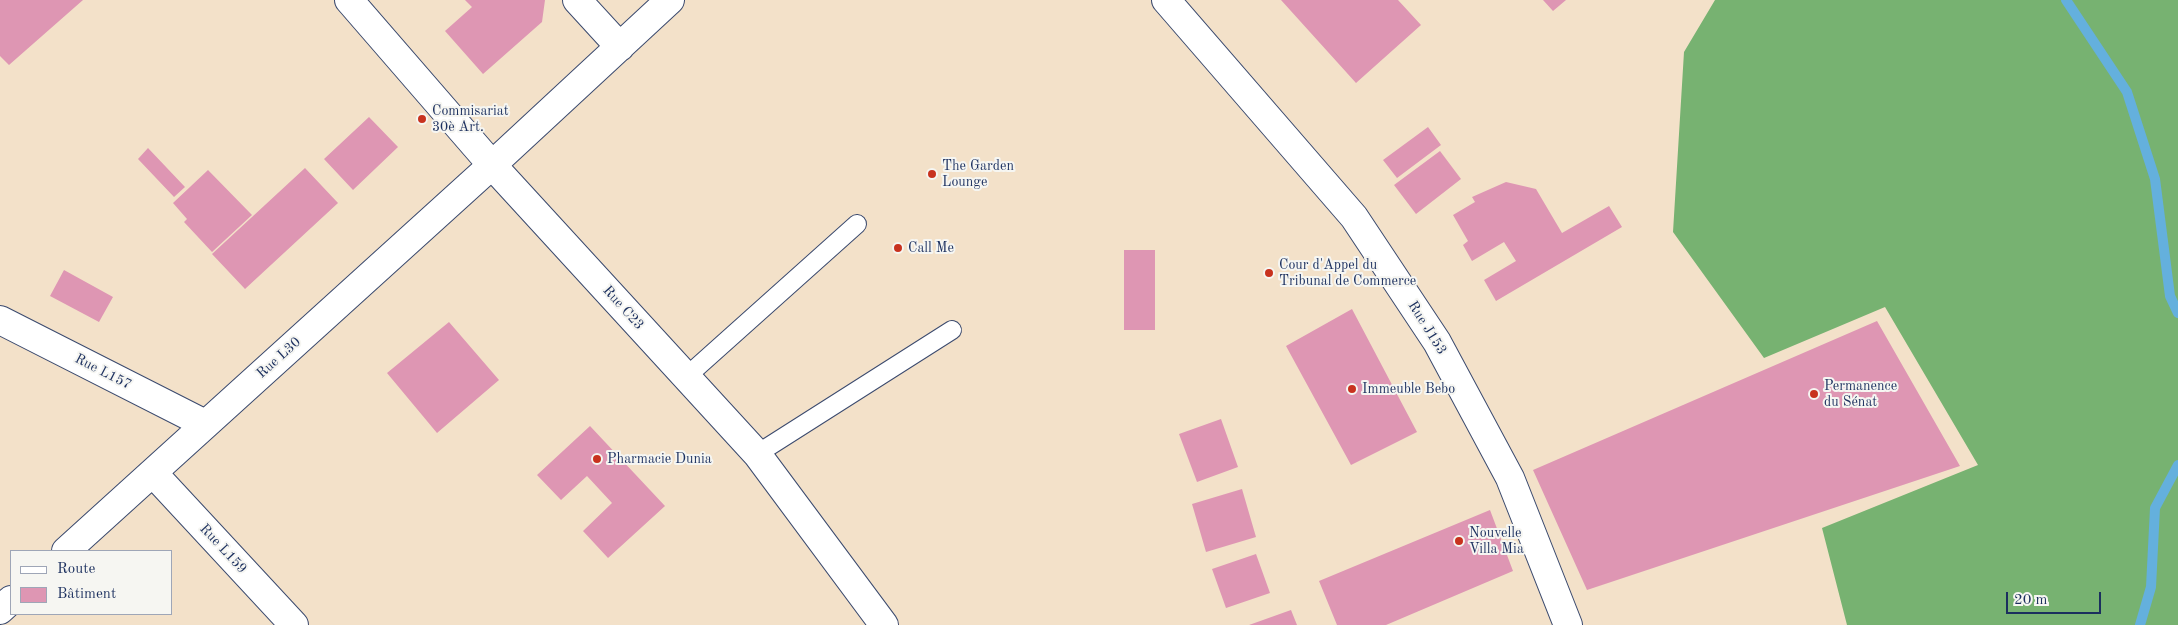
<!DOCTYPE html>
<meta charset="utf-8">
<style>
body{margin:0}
#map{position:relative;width:2178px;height:625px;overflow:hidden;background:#f3e1c9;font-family:"Old Standard TT",serif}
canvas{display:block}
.legend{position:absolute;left:10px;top:550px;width:162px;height:65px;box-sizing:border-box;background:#f6f6f2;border:1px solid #9ea6b7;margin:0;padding:6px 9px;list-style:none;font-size:15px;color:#1b2f5e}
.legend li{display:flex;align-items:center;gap:10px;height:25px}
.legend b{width:25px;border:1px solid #9ea6b7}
.scale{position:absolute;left:2006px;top:592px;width:95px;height:22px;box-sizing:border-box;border:2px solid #1b2f5e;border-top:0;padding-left:6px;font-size:15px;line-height:18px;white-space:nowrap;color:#1b2f5e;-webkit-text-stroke:4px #f6f6f2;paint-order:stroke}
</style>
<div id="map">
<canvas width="2178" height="625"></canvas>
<ul class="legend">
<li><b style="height:6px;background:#fff"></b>Route</li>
<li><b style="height:14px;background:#de96b3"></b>Bâtiment</li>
</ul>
<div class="scale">20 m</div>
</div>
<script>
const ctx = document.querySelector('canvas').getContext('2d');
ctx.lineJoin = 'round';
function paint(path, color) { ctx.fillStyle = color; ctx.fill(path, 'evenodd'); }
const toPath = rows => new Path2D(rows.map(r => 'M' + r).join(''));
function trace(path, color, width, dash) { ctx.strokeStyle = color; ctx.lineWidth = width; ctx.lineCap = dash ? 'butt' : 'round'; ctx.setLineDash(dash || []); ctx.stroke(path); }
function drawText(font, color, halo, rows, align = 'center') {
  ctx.font = font + ' "Old Standard TT",serif'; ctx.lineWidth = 4; ctx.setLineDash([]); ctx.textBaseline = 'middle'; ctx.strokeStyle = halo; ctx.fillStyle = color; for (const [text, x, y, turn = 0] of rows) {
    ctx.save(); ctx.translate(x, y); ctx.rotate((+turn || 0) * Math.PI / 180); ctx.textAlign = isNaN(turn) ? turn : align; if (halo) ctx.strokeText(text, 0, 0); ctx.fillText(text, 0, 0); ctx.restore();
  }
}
paint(toPath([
 [1715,0,2178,0,2178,625,1847,625,1822,528,1978,465,1885,307,1764,358,1673,232,1684,52]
]), '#77b271');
trace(toPath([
 [2066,0,2127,92,2155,179,2170,296,2178,313],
 [2140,625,2151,587,2155,508,2178,465]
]), '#64b0dd', 10);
paint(toPath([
 [0,0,83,0,9,65,0,56],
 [465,0,545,0,542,22,483,74,445,31,472,7],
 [1281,0,1398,0,1421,25,1356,83],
 [1543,0,1566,0,1553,11],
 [369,117,398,147,353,190,324,159],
 [1428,127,1441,145,1397,178,1383,160],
 [148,148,185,187,174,197,138,159],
 [1440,151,1461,179,1416,214,1394,185],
 [305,168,338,203,245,289,212,254],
 [208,170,252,215,212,252,184,222,187,219,173,203],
 [1506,182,1536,189,1562,233,1609,206,1622,227,1496,301,1484,280,1516,261,1504,242,1472,261,1463,245,1468,241,1453,215,1475,202,1472,197],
 [1124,250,1155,250,1155,330,1124,330],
 [64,270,113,297,99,322,50,296],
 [1352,309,1417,432,1351,465,1286,346],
 [1877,321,1960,466,1587,590,1533,470],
 [449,322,499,380,437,433,387,373],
 [1221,419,1238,467,1197,482,1179,434],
 [590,426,665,506,608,558,583,531,612,503,587,476,561,500,537,475],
 [1242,489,1256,537,1206,552,1192,504],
 [1490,510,1513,571,1386,625,1337,625,1319,581],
 [1256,554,1270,593,1226,608,1212,569],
 [1291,610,1297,625,1249,625]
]), '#de96b3');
const service = toPath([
 [686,377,857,224],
 [757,454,952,330]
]);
const minor = toPath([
 [577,0,620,47],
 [1166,0,1354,217,1437,342,1510,478,1568,625],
 [0,320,205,424],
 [153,473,294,625],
 [66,551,492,165,670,0],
 [0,610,11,600]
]);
const tertiary = toPath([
 [349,0,492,165,757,454,884,625]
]);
trace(service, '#3b4a6e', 20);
trace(minor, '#3b4a6e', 30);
trace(tertiary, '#3b4a6e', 30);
trace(service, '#fff', 18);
trace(minor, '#fff', 28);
trace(tertiary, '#fff', 28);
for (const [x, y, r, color] of [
 [422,119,5,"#c8321e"],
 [932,174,5,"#c8321e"],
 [898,248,5,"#c8321e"],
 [1269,273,5,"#c8321e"],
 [1352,389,5,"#c8321e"],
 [1814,394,5,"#c8321e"],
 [597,459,5,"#c8321e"],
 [1459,541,5,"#c8321e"]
]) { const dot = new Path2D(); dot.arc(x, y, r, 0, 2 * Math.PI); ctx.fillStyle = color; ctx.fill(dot); trace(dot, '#f6f6f2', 2); }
drawText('14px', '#1b2f5e', '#f6f6f2', [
 ["Commisariat",432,111],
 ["30è Art.",432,127],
 ["The Garden",942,166],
 ["Lounge",942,182],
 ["Call Me",908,248],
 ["Cour d'Appel du",1279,265],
 ["Tribunal de Commerce",1279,281],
 ["Permanence",1824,386],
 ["du Sénat",1824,402],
 ["Immeuble Bebo",1362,389],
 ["Pharmacie Dunia",607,459],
 ["Nouvelle",1469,533],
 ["Villa Mia",1469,549]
], 'left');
drawText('14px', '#1b2f5e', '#f6f6f2', [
 ["Rue C23",623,308,48],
 ["Rue J153",1427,328,58],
 ["Rue L30",279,358,-42],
 ["Rue L157",103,372,27],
 ["Rue L159",223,549,47]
]);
</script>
